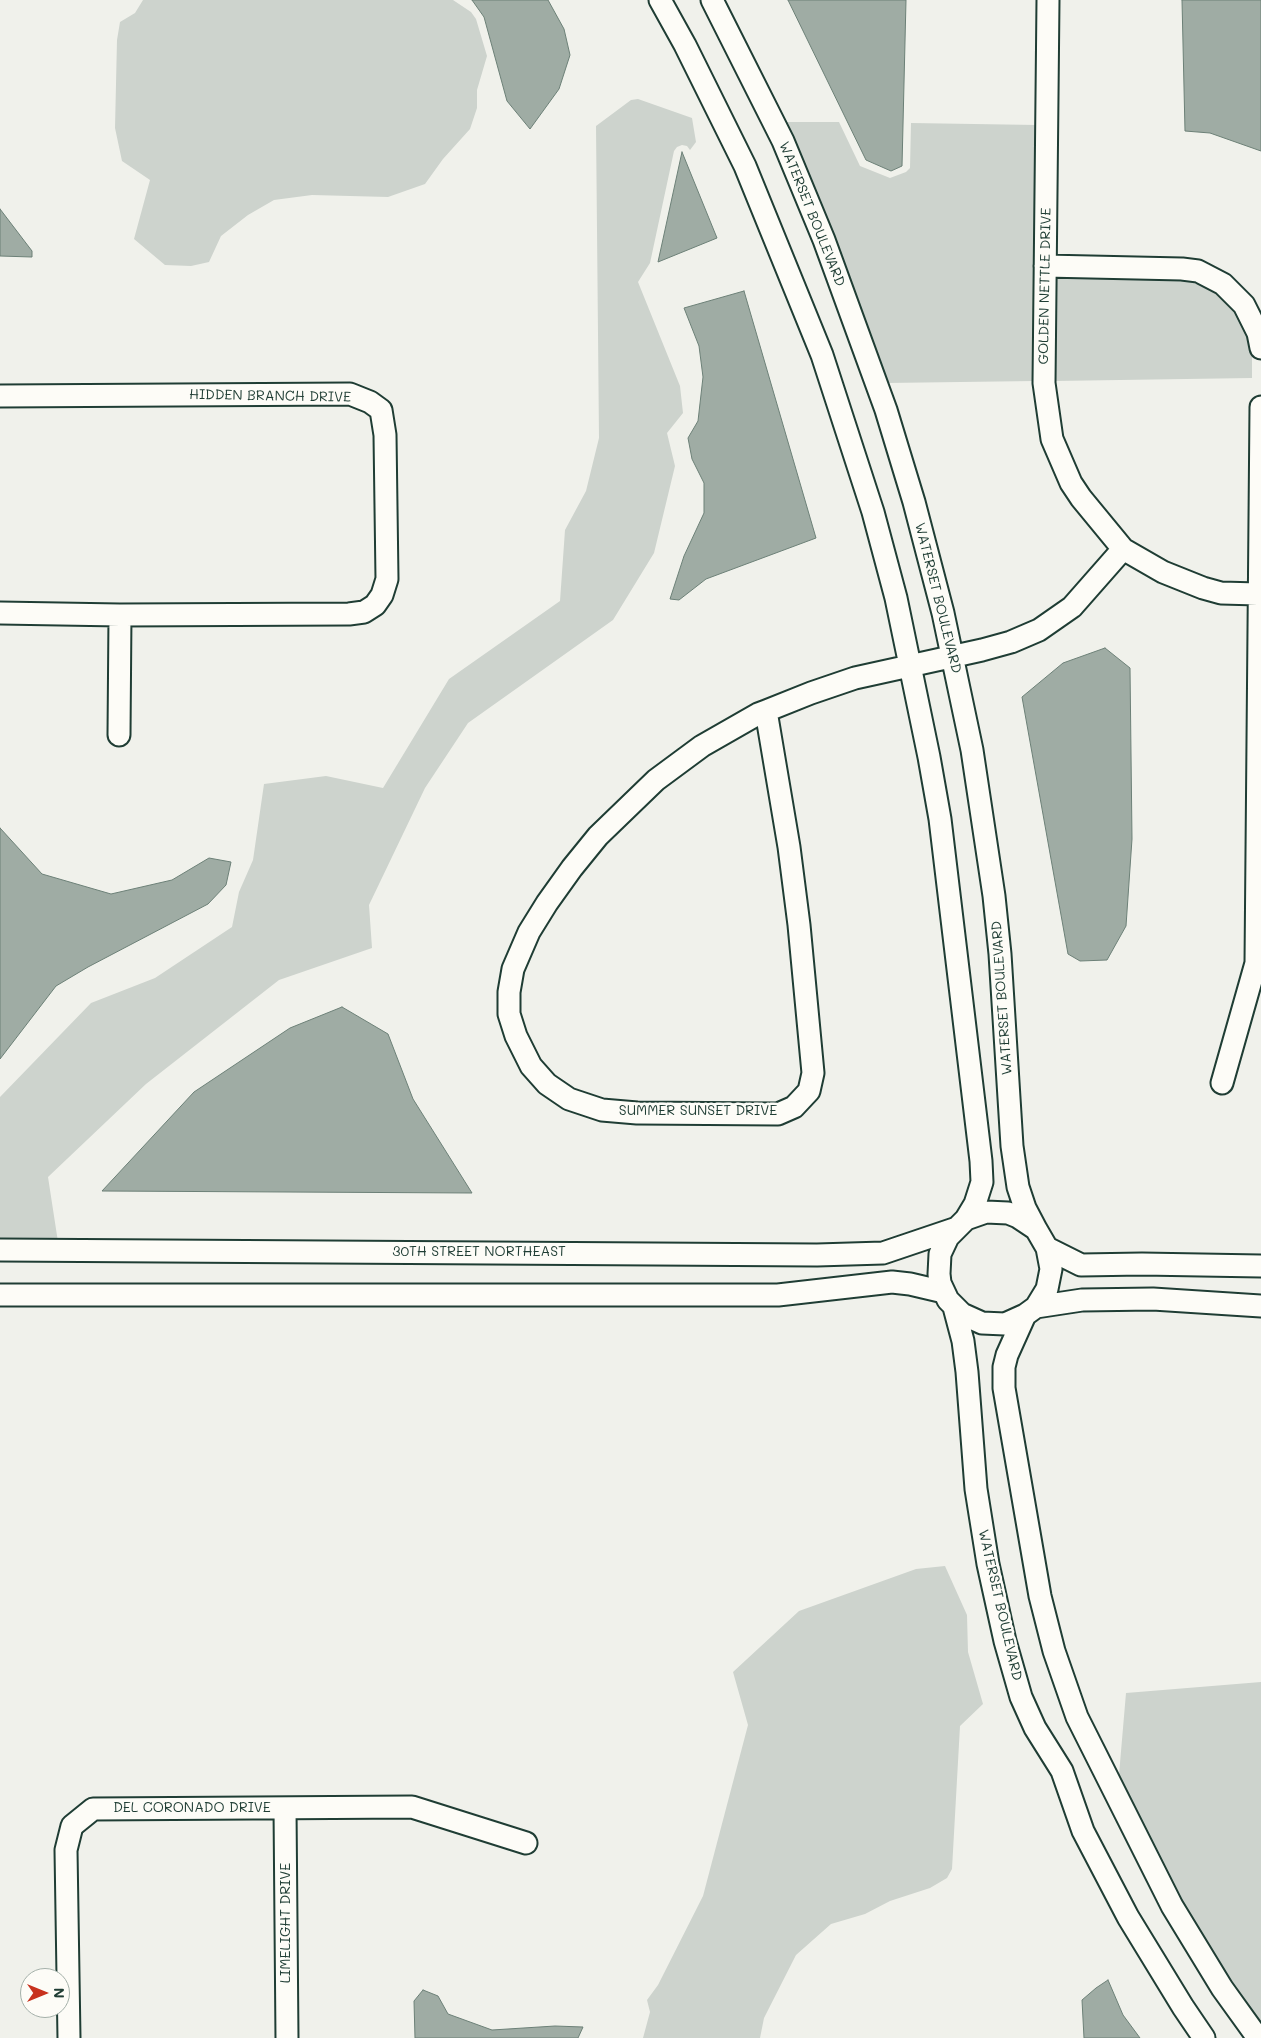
<!DOCTYPE html>
<style>
body{margin:0}
#map{position:relative;width:1261px;height:2038px;overflow:hidden;background:#f0f1eb;font-family:Mali,sans-serif}
canvas{display:block}
.north{position:absolute;left:20px;top:1968px;width:50px;height:50px;box-sizing:border-box;background:#fdfcf7;border:1px solid #a4b0a9;border-radius:50%;rotate:90deg;font-size:14px;font-weight:700;line-height:20px;text-align:center;color:#1f3d34}
.north::after{content:'';display:block;margin:auto;width:18px;height:22px;background:#c8321e;clip-path:polygon(50% 0,100% 100%,50% 72%,0 100%)}
</style>
<div id="map">
<canvas width="1261" height="2038"></canvas>
<div class="north">N</div>
</div>
<script>
const ctx = document.querySelector('canvas').getContext('2d');
ctx.lineJoin = 'round';
function paint(path, color) { ctx.fillStyle = color; ctx.fill(path, 'evenodd'); }
const toPath = rows => new Path2D(rows.map(r => 'M' + r).join(''));
function trace(path, color, width, dash) { ctx.strokeStyle = color; ctx.lineWidth = width; ctx.lineCap = dash ? 'butt' : 'round'; ctx.setLineDash(dash || []); ctx.stroke(path); }
function drawText(font, color, halo, rows, align = 'center') {
  ctx.font = font + ' Mali,sans-serif'; ctx.lineWidth = 5; ctx.setLineDash([]); ctx.textBaseline = 'middle'; ctx.strokeStyle = halo; ctx.fillStyle = color; for (const [text, x, y, turn = 0] of rows) {
    ctx.save(); ctx.translate(x, y); ctx.rotate((+turn || 0) * Math.PI / 180); ctx.textAlign = isNaN(turn) ? turn : align; if (halo) ctx.strokeText(text, 0, 0); ctx.fillText(text, 0, 0); ctx.restore();
  }
}
paint(toPath([
 [143,0,453,0,471,12,476,19,487,56,477,90,477,108,470,129,443,159,425,184,388,197,312,195,274,200,248,215,221,236,209,262,191,266,165,265,134,239,150,180,122,161,115,128,117,40,120,22,135,13],
 [638,99,692,118,696,142,690,150,687,146,682,145,677,147,674,151,650,263,638,282,680,386,683,413,667,433,675,466,654,553,613,620,468,723,425,788,369,905,372,948,279,980,146,1084,48,1177,58,1242,0,1241,0,1097,91,1003,155,978,232,927,239,892,253,860,264,784,326,776,383,788,449,679,560,601,565,530,586,491,599,438,596,126,631,100],
 [784,122,839,122,860,166,890,178,906,172,910,168,911,123,1037,125,1035,381,886,383],
 [1055,275,1194,280,1217,291,1236,310,1249,336,1252,357,1252,378,1054,381],
 [945,1566,967,1615,968,1652,983,1704,960,1726,952,1869,947,1878,930,1888,890,1901,865,1914,831,1924,796,1955,764,2018,760,2038,643,2038,650,2012,647,2000,658,1985,703,1896,748,1725,733,1672,799,1611,916,1569],
 [1261,1682,1261,2033,1117,1798,1126,1693]
]), '#cdd3cd');
const water = toPath([
 [472,0,548,0,564,29,570,55,559,89,530,129,507,101,484,17,472,0],
 [788,0,906,0,902,166,891,171,866,160,788,0],
 [1182,0,1261,0,1261,151,1210,133,1185,131,1182,0],
 [682,152,717,238,658,262,682,152],
 [0,209,32,251,32,257,0,256,0,209],
 [744,291,816,538,706,579,679,600,670,599,684,556,704,513,704,483,692,459,688,438,698,421,703,377,699,346,684,308,744,291],
 [1105,648,1130,668,1132,839,1126,926,1107,960,1080,961,1068,954,1022,697,1063,663,1105,648],
 [0,828,42,874,111,894,172,880,209,858,231,862,226,885,208,904,88,967,56,986,0,1059,0,828],
 [342,1007,388,1034,413,1099,472,1193,102,1191,194,1092,290,1028,342,1007],
 [1108,1980,1123,2015,1140,2038,1084,2038,1082,2000,1096,1988,1108,1980],
 [423,1990,438,1996,448,2014,492,2030,555,2026,583,2027,578,2038,415,2038,414,2001,423,1990]
]);
paint(water, '#9faca4');
trace(water, '#6c8077', 1);
const minor = toPath([
 [660,0,685,45,745,166,822,355,873,512,896,598,929,757,940,819,981,1161,982,1182,975,1204,966,1219],
 [712,0,783,141,824,240,886,410,914,502,943,613,972,750,994,896,1000,954,1012,1146,1018,1187,1025,1208,1036,1229],
 [1048,0,1044,383,1052,439,1071,483,1081,498,1123,549,1163,572,1203,588,1221,593,1258,594],
 [1045,266,1182,269,1198,271,1223,284,1244,305,1258,333,1261,348],
 [0,396,350,394,370,402,381,410,385,435,387,579,382,595,375,605,364,612,349,614,120,615,0,613],
 [766,711,789,847,799,925,813,1073,809,1091,794,1107,778,1114,637,1113,602,1110,569,1099,547,1084,531,1066,516,1036,509,1014,509,992,513,969,529,932,547,903,572,868,598,836,656,780,702,746,758,714,766,711,811,693,855,678,982,650,1011,642,1039,630,1072,607,1123,549],
 [119,735,120,615],
 [1222,1083,1256,963,1261,407],
 [1047,1248,1081,1265,1142,1264,1261,1266],
 [0,1250,817,1255,883,1253,954,1229],
 [0,1295,778,1295,892,1282,910,1284,944,1292],
 [954,1307,963,1341,967,1372,976,1489,988,1564,1005,1641,1021,1697,1035,1728,1062,1771,1083,1831,1128,1917,1183,2007,1204,2038],
 [1036,1307,1082,1300,1153,1299,1261,1306],
 [1025,1315,1005,1324,982,1323,962,1314,948,1300,940,1283,939,1274,940,1254,948,1237,966,1219,986,1212,1008,1213,1018,1217,1036,1229,1047,1248,1051,1269,1047,1289,1036,1307,1025,1315,1007,1355,1004,1367,1004,1388,1040,1596,1054,1651,1077,1717,1172,1906,1222,1988,1258,2038],
 [285,1808,287,2038],
 [69,2038,66,1850,72,1826,93,1809,412,1807,526,1843]
]);
trace(minor, '#1f3d34', 25);
trace(minor, '#fdfcf7', 21);
drawText('14px', '#1f3d34', '#fdfcf7', [
 ["WATERSET BOULEVARD",812,214,68],
 ["GOLDEN NETTLE DRIVE",1045,286,-89],
 ["HIDDEN BRANCH DRIVE",270,396,1],
 ["WATERSET BOULEVARD",938,598,76],
 ["WATERSET BOULEVARD",1002,998,-94],
 ["SUMMER SUNSET DRIVE",698,1111],
 ["30TH STREET NORTHEAST",479,1252],
 ["WATERSET BOULEVARD",1000,1605,77],
 ["DEL CORONADO DRIVE",192,1808],
 ["LIMELIGHT DRIVE",286,1923,-90]
]);
</script>
